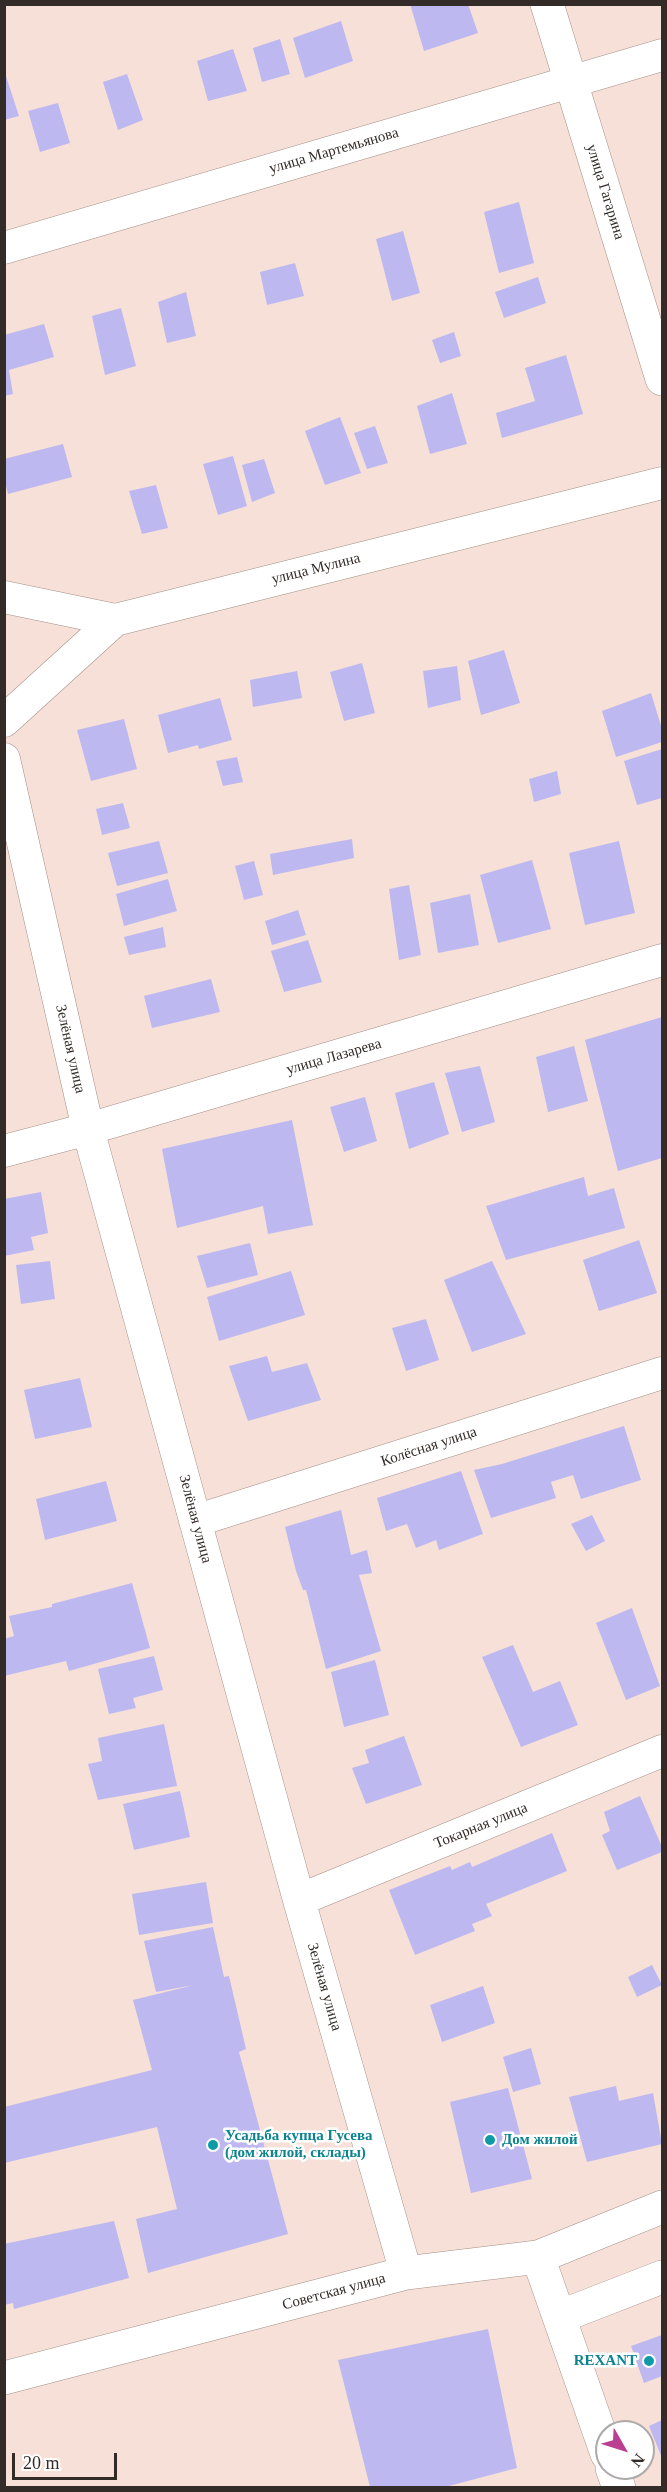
<!DOCTYPE html>
<meta charset="utf-8">
<style>
body{margin:0}
#map{position:relative;width:667px;height:2492px;overflow:hidden;background:#f6e0d7;font-family:Georgia,serif}
canvas{display:block}
.frame{position:absolute;inset:0;border:6px solid #332b28;pointer-events:none}
.north{position:absolute;left:595px;top:2420px;width:60px;height:60px;box-sizing:border-box;background:#fff;border:2px solid #adaaa9;border-radius:50%;rotate:129deg;font-size:16px;font-weight:700;line-height:24px;text-align:center;color:#332b28}
.north::after{content:'';display:block;margin:auto;width:21px;height:27px;background:#ba3f91;clip-path:polygon(50% 0,100% 100%,50% 72%,0 100%)}
.scale{position:absolute;left:12px;top:2453px;width:105px;height:27px;box-sizing:border-box;border:3px solid #332b28;border-top:0;padding-left:8px;font-size:18px;line-height:21px;white-space:nowrap;color:#332b28;-webkit-text-stroke:4px #fff;paint-order:stroke}
</style>
<div id="map">
<canvas width="667" height="2492"></canvas>
<div class="frame"></div>
<div class="north">N</div>
<div class="scale">20 m</div>
</div>
<script>
const ctx = document.querySelector('canvas').getContext('2d');
ctx.lineJoin = 'round';
function paint(path, color) { ctx.fillStyle = color; ctx.fill(path, 'evenodd'); }
const toPath = rows => new Path2D(rows.map(r => 'M' + r).join(''));
function trace(path, color, width, dash) { ctx.strokeStyle = color; ctx.lineWidth = width; ctx.lineCap = dash ? 'butt' : 'round'; ctx.setLineDash(dash || []); ctx.stroke(path); }
function drawText(font, color, halo, rows, align = 'center') {
  ctx.font = font + ' Georgia,serif'; ctx.lineWidth = 5; ctx.setLineDash([]); ctx.textBaseline = 'middle'; ctx.strokeStyle = halo; ctx.fillStyle = color; for (const [text, x, y, turn = 0] of rows) {
    ctx.save(); ctx.translate(x, y); ctx.rotate((+turn || 0) * Math.PI / 180); ctx.textAlign = isNaN(turn) ? turn : align; if (halo) ctx.strokeText(text, 0, 0); ctx.fillText(text, 0, 0); ctx.restore();
  }
}
paint(toPath([
 [410,4,468,4,478,33,424,51],
 [341,21,353,61,305,78,293,38],
 [280,39,290,74,262,82,253,48],
 [233,49,247,91,208,101,197,61],
 [4,70,19,116,4,120],
 [127,74,143,120,118,130,103,82],
 [58,103,70,143,40,152,28,111],
 [519,202,534,263,499,273,484,212],
 [403,231,420,293,392,301,376,239],
 [295,263,304,296,267,305,260,272],
 [538,277,546,303,504,318,495,292],
 [186,292,196,336,167,343,158,302],
 [121,308,136,366,105,375,92,316],
 [44,324,54,357,9,370,13,394,4,396,4,335],
 [454,332,461,356,440,363,432,340],
 [566,355,583,414,502,438,496,413,535,401,525,368],
 [452,393,467,444,430,454,417,406],
 [340,417,361,473,325,485,305,431],
 [375,426,388,463,367,469,354,433],
 [63,444,72,477,8,494,4,478,4,459],
 [233,456,247,506,218,515,203,464],
 [264,459,275,493,252,502,242,465],
 [156,485,168,528,142,534,129,491],
 [504,650,520,703,481,715,468,661],
 [362,663,375,713,344,721,330,672],
 [457,666,461,700,428,708,423,671],
 [297,671,302,698,253,707,250,680],
 [651,693,662,729,662,742,616,757,602,711],
 [220,698,232,740,199,749,198,745,168,753,158,715],
 [124,719,137,769,91,781,77,730],
 [662,749,662,798,637,805,624,761],
 [237,757,243,782,223,786,216,761],
 [557,771,561,794,534,802,529,779],
 [123,803,130,828,102,835,96,809],
 [352,839,354,858,273,875,270,854],
 [159,841,168,873,117,886,108,853],
 [619,841,635,913,585,925,569,853],
 [532,860,551,929,498,943,480,875],
 [254,861,263,895,244,900,235,866],
 [168,879,177,911,124,926,116,894],
 [409,885,421,955,399,960,389,889],
 [470,894,479,945,438,953,430,903],
 [298,910,306,935,272,945,265,921],
 [163,927,166,947,129,955,124,937],
 [308,940,322,982,284,992,271,951],
 [211,979,220,1012,152,1028,144,996],
 [662,1017,662,1158,618,1171,585,1040],
 [574,1046,588,1101,548,1112,536,1057],
 [480,1066,495,1122,462,1132,445,1073],
 [434,1082,449,1134,409,1149,395,1093],
 [365,1097,377,1141,344,1152,330,1107],
 [292,1120,313,1225,268,1234,263,1206,177,1228,162,1149],
 [584,1177,588,1196,614,1188,625,1228,506,1260,486,1206],
 [41,1192,48,1233,31,1237,34,1250,4,1256,4,1199],
 [639,1240,657,1293,599,1311,583,1260],
 [250,1243,258,1275,207,1288,197,1256],
 [50,1261,55,1299,21,1304,16,1265],
 [492,1261,526,1334,472,1352,444,1280],
 [291,1271,305,1315,219,1341,207,1297],
 [426,1319,439,1360,406,1371,392,1328],
 [267,1356,272,1372,307,1363,321,1400,248,1421,229,1366],
 [80,1378,92,1427,35,1439,24,1390],
 [624,1426,641,1480,581,1499,573,1475,551,1482,556,1498,491,1518,474,1470,502,1464],
 [461,1471,483,1534,439,1550,436,1540,416,1548,407,1524,386,1531,377,1498],
 [106,1481,117,1521,45,1540,36,1499],
 [341,1510,351,1555,367,1550,372,1573,359,1575,381,1651,326,1669,306,1590,303,1590,296,1571,285,1527],
 [592,1515,605,1541,586,1551,571,1524],
 [132,1583,150,1648,69,1671,66,1661,4,1676,4,1639,14,1636,9,1616,52,1607,52,1604],
 [632,1608,660,1686,626,1700,596,1623],
 [513,1645,533,1692,560,1681,578,1725,521,1747,482,1657],
 [154,1656,163,1690,133,1698,136,1708,109,1714,98,1669],
 [375,1660,389,1715,344,1727,331,1672],
 [164,1724,177,1786,98,1800,88,1764,102,1761,98,1738],
 [404,1736,422,1785,366,1804,352,1768,369,1763,365,1750],
 [180,1791,190,1837,134,1850,123,1804],
 [640,1796,662,1847,662,1852,617,1870,602,1835,610,1831,604,1812],
 [552,1833,567,1871,486,1904,492,1916,472,1924,475,1931,415,1955,389,1890,450,1866,452,1870,470,1862,472,1867],
 [206,1882,213,1923,139,1935,132,1894],
 [213,1927,224,1977,229,1976,246,2049,239,2052,288,2234,148,2273,136,2219,177,2209,157,2127,4,2163,4,2107,152,2070,133,2000,194,1985,156,1992,144,1941],
 [652,1965,662,1985,637,1997,628,1977],
 [483,1986,495,2023,442,2042,430,2005],
 [531,2048,541,2084,513,2092,503,2057],
 [616,2086,619,2101,653,2093,662,2144,587,2162,569,2097],
 [508,2088,532,2179,471,2193,450,2102],
 [114,2221,129,2278,14,2309,13,2303,4,2305,4,2244],
 [488,2329,517,2468,445,2487,370,2487,338,2360],
 [662,2335,662,2376,644,2383,631,2346],
 [662,2420,662,2458,649,2426]
]), '#bdb9f0');
const minor = toPath([
 [4,248,662,55],
 [4,597,115,620],
 [4,721,115,620,662,483],
 [4,759,88,1129,299,1900,406,2273],
 [4,1151,88,1129,662,960],
 [195,1521,662,1373],
 [299,1900,662,1751]
]);
const tertiary = toPath([
 [547,4,662,379],
 [538,2257,607,2454],
 [559,2317,662,2277],
 [4,2378,406,2273,538,2257,662,2207],
 [612,2468,619,2488]
]);
trace(minor, '#a59089', 33);
trace(tertiary, '#a59089', 34);
trace(minor, '#fff', 32);
trace(tertiary, '#fff', 33);
for (const [x, y, r, color] of [
 [490,2140,6,"#0f9aa8"],
 [213,2145,6,"#0f9aa8"],
 [649,2361,6,"#0f9aa8"]
]) { const dot = new Path2D(); dot.arc(x, y, r, 0, 2 * Math.PI); ctx.fillStyle = color; ctx.fill(dot); trace(dot, '#fff', 2); }
drawText('15px', '#332b28', '#fff', [
 ["улица Мартемьянова",334,151,-16],
 ["улица Гагарина",605,192,73],
 ["улица Мулина",316,569,-14],
 ["Зелёная улица",70,1049,77],
 ["улица Лазарева",334,1057,-16],
 ["Колёсная улица",429,1447,-18],
 ["Зелёная улица",195,1519,75],
 ["Токарная улица",481,1826,-22],
 ["Зелёная улица",324,1987,74],
 ["Советская улица",334,2292,-15]
]);
drawText('bold 15px', '#0d838f', '#fff', [
 ["Усадьба купца Гусева",225,2136],
 ["(дом жилой, склады)",225,2153],
 ["Дом жилой",502,2140],
 ["REXANT",637,2361,"right"]
], 'left');
</script>
